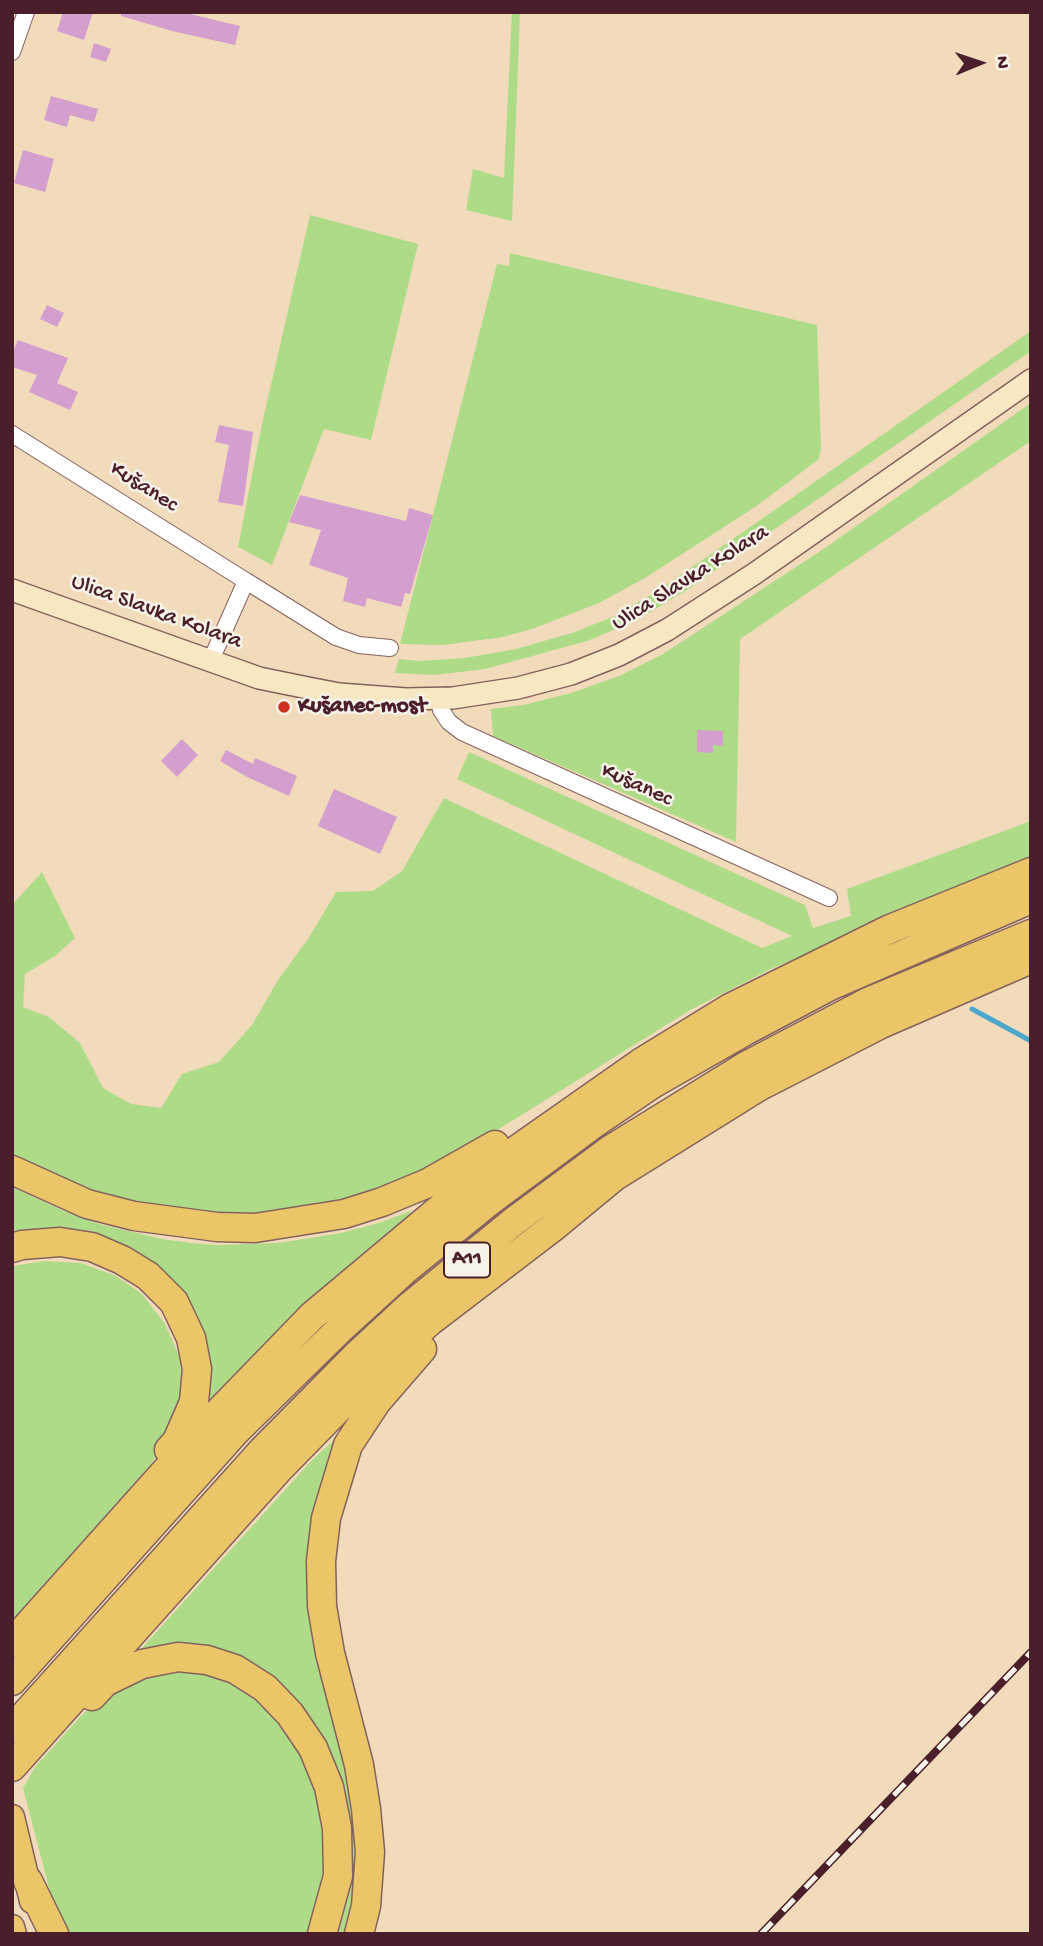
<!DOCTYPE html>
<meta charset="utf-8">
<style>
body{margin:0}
#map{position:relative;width:1043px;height:1946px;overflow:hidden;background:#f2dbbb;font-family:"Gochi Hand",sans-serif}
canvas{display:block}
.frame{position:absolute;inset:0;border:14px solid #4a1f2b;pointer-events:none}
.north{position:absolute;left:945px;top:28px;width:70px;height:70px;-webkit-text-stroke:5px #f7f3e8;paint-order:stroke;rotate:88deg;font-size:19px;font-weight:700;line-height:28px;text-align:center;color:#4a1f2b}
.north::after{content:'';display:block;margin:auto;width:24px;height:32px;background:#4a1f2b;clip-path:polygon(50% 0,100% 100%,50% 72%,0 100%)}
</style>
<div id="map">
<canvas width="1043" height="1946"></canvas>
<div class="frame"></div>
<div class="north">N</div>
</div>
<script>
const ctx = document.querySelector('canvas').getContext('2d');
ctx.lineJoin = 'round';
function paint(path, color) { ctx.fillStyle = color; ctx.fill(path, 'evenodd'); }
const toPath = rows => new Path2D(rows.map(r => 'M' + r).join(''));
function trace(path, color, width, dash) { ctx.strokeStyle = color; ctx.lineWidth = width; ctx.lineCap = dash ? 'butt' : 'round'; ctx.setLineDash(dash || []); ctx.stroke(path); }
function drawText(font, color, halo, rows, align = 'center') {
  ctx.font = font + ' "Gochi Hand",sans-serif'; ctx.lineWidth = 5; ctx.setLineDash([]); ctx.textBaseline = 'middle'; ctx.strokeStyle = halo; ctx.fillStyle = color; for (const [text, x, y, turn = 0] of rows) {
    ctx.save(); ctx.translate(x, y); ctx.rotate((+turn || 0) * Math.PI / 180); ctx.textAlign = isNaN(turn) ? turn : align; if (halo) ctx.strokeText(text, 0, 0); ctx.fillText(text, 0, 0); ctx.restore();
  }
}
paint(toPath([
 [512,12,520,12,512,221,466,210,473,169,504,178],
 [310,215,418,244,371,440,324,429,272,565,238,547,262,424],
 [510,253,817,325,821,449,819,459,758,505,645,578,599,603,532,629,503,637,443,645,400,644,497,264,509,266],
 [1031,331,1031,351,687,590,637,620,587,641,485,669,435,675,395,673,399,659,420,661,465,658,516,649,572,633,615,616,657,591,746,530],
 [1031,403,1031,441,740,639,736,842,493,736,491,709,523,705,571,693,619,676,663,654,825,548],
 [469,752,805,905,813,928,851,916,847,889,1031,821,1031,865,773,968,692,1009,404,1188,275,1220,130,1209,12,1162,12,905,42,872,75,938,55,956,25,974,23,1007,49,1017,80,1043,103,1088,131,1104,161,1108,182,1074,219,1062,252,1025,278,980,308,939,336,892,373,891,402,871,444,798,762,948,792,936,457,779],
 [12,1187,64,1211,99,1224,162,1239,191,1243,217,1245,278,1243,341,1233,382,1222,410,1211,413,1219,200,1419,205,1397,149,1269,12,1240],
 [45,1261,81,1263,116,1276,142,1294,165,1324,180,1358,182,1389,173,1425,151,1464,12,1624,12,1266],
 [347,1428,328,1464,316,1505,308,1544,307,1578,310,1615,344,1756,359,1834,353,1910,346,1934,334,1934,347,1840,263,1679,131,1660,312,1460],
 [182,1667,212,1671,270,1705,297,1744,316,1786,325,1828,324,1875,313,1925,308,1934,61,1934,23,1788,35,1767,80,1717,112,1686]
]), '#addb88');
trace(toPath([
 [972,1009,1031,1041]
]), '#4ca7ca', 5);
paint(toPath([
 [63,12,93,12,84,40,57,31],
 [121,12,182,12,240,26,235,45,172,31,121,16],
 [94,43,111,49,106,62,90,57],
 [51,96,98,109,94,122,70,115,67,127,44,120],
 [23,150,54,159,45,192,14,183],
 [47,305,64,313,57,327,40,319],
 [18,340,68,358,57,383,78,392,70,410,29,392,37,375,12,367,12,354],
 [219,425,253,432,243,506,218,502,229,445,215,442],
 [300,495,406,521,409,508,433,515,410,594,405,593,401,607,367,598,365,607,343,601,348,578,309,565,321,530,289,522],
 [697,730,723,731,723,746,713,745,713,753,697,752],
 [182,739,198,755,177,777,161,761],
 [226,750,253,764,255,758,297,776,289,796,247,777,220,761],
 [334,789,397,817,380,854,318,826]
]), '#d49fce');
const minor = toPath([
 [12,52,26,12],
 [12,434,246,581,211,660],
 [246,581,336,637,359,645,390,648],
 [439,699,441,710,449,722,462,732,829,898]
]);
const secondary = toPath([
 [12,590,259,678,308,688,339,694,406,699,453,698,518,688,571,674,619,655,667,630,754,574,1031,380]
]);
const primary = toPath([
 [12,1817,32,1901],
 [12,1927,14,1934]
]);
const motorway = toPath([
 [12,1170,87,1204,134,1216,217,1227,255,1228,344,1214,382,1202,428,1183,495,1145],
 [12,1248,22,1245,60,1242,92,1247,122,1260,148,1276,174,1302,191,1338,197,1369,194,1402,177,1441,169,1450],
 [12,1643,214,1417,312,1316,478,1177,642,1062,730,1008,890,929,1031,872],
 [12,1681,236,1431,339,1330,406,1269,491,1200,592,1125,654,1083,745,1031,830,986,1031,899],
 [92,1696,105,1682,142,1664,178,1657,207,1660,235,1669,265,1688,290,1714,313,1748,329,1787,337,1828,338,1876,322,1934],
 [12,1729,261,1452,356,1356,410,1306,513,1222,610,1150,746,1066,868,1002,1031,934],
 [12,1767,279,1469,381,1365,429,1322,552,1228,615,1176,758,1087,881,1024,1031,959],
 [28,1881,54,1934],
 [359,1934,366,1906,370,1852,366,1809,359,1765,330,1653,322,1606,321,1561,326,1518,348,1445,377,1401,422,1349]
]);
trace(minor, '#85615d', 18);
trace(secondary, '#85615d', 24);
trace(primary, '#85615d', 27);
trace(motorway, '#85615d', 31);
trace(minor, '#fff', 16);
trace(secondary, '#f7e8c3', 21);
trace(primary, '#ebc669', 24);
trace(motorway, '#ebc669', 28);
const rail = toPath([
 [761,1934,1031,1652]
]);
trace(rail, '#4a1f2b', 8);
trace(rail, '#f7f3e8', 5, [16]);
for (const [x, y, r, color] of [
 [284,707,7,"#c8321e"]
]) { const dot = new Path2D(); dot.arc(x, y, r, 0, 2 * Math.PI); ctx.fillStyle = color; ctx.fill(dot); trace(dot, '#f7f3e8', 2.5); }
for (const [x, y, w] of [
 [467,1260,46]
]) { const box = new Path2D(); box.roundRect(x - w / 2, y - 17.5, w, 35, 5); ctx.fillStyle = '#f7f3e8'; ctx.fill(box); trace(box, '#4a1f2b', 2); }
drawText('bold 21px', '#4a1f2b', null, [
 ["A11",467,1260]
]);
drawText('23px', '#4a1f2b', '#f7f3e8', [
 ["Kušanec",143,488,32],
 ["Ulica Slavka Kolara",691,579,-32],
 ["Ulica Slavka Kolara",156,613,20],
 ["Kušanec",636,786,24]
]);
drawText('bold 23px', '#4a1f2b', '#f7f3e8', [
 ["Kušanec-most",298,707]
], 'left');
</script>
